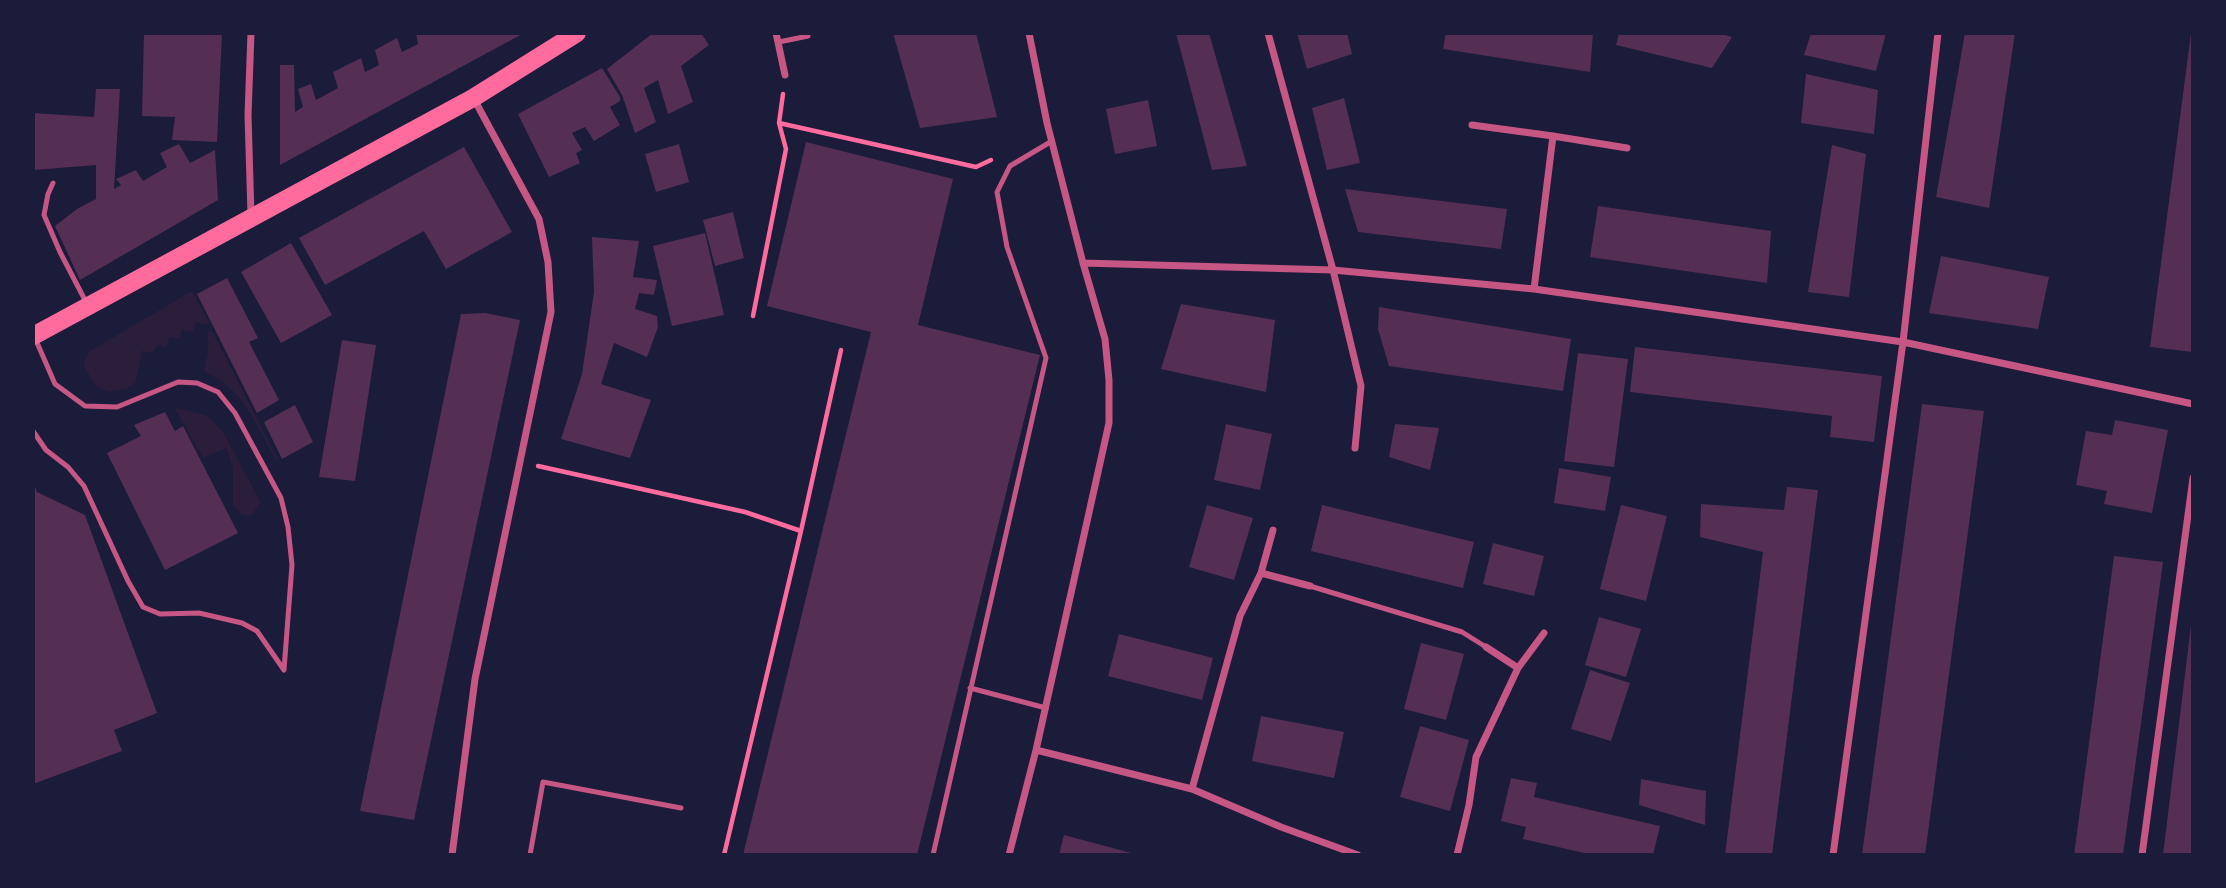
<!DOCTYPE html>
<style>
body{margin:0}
#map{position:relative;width:2226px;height:888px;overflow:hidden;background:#1b1b3a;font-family:Inter,sans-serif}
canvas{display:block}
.frame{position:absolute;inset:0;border:35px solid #1b1b3a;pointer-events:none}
</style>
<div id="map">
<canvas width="2226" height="888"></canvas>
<div class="frame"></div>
</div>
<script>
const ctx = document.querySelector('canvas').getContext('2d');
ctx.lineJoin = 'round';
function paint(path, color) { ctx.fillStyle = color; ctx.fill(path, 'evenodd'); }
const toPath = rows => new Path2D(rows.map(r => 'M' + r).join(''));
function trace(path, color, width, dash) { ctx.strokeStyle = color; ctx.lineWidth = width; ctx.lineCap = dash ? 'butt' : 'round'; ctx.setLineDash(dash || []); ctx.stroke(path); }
paint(toPath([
 [192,291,209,322,206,325,196,322,193,332,182,330,179,339,170,337,166,347,157,345,153,353,142,351,136,382,127,389,108,392,96,386,84,367,85,359,90,351],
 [211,329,278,460,277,462,255,421,239,397,224,383,204,371,208,353,208,333],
 [174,407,208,416,223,432,261,503,251,516,241,514,233,506,233,468,226,448,203,458]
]), '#2a1e3b');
paint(toPath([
 [144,33,222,33,217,142,172,140,175,117,142,116],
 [416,33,524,33,280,165,280,65,294,65,295,112,303,107,298,89,311,84,316,100,338,88,333,72,361,58,365,72,379,65,375,50,397,38,402,52,418,44],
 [653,33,701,33,709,45,681,66,693,102,668,114,658,80,644,88,656,122,635,133,622,95,607,69],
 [893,33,976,33,997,117,920,128],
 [1176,33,1209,33,1247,166,1212,170],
 [1297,33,1347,33,1352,54,1307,69],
 [1446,33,1593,33,1590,72,1443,49],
 [1619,33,1718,33,1732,37,1712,68,1616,45],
 [1811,33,1886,33,1876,71,1804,55],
 [1965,33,2015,33,1989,208,1936,197],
 [2191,33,2193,33,2193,352,2150,347],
 [602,68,620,97,620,101,610,107,620,125,594,141,585,127,572,133,582,150,576,153,580,163,549,177,518,114],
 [1806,74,1878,90,1874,134,1801,123],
 [96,89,120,89,114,189,121,185,116,179,136,170,143,181,167,167,160,153,179,144,190,163,215,150,218,200,80,280,55,226,77,209,96,199,96,165,34,170,33,113,94,117],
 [1344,98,1360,163,1327,170,1312,108],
 [1148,100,1157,146,1115,154,1106,109],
 [806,142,953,179,918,325,1040,355,917,855,743,855,871,332,767,306],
 [679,144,689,182,656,192,645,154],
 [1832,145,1866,154,1849,297,1808,292],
 [464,147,512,232,446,269,424,231,325,285,299,238],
 [1345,189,1507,209,1501,249,1358,232],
 [1598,206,1771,231,1767,283,1590,257],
 [733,212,744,258,715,266,703,220],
 [705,233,724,315,672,326,653,246],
 [592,237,639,241,633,277,657,280,654,295,639,293,635,309,657,316,658,327,647,357,614,343,601,384,651,400,630,458,561,439,582,374,594,292],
 [291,243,332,315,281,343,241,272],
 [1941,256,2049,277,2038,329,1929,313],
 [227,278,258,338,249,342,279,400,257,413,197,294],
 [1181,304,1275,320,1266,392,1161,369],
 [1379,307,1571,339,1563,391,1389,366,1378,329],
 [485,313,520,320,414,820,360,811,461,314],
 [342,340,376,345,355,481,319,477],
 [1635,347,1882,376,1874,442,1830,437,1832,416,1630,392],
 [1578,353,1628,359,1614,467,1564,461],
 [1922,404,1984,411,1925,855,1862,855],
 [295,405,313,442,282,459,264,422],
 [165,412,175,431,183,426,238,533,165,570,107,453,141,436,134,425],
 [2115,420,2168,430,2152,513,2104,504,2107,491,2076,485,2086,431,2112,435],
 [1226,424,1272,434,1260,490,1214,480],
 [1395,424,1439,428,1430,470,1389,457],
 [1559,468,1611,477,1605,511,1554,503],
 [33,481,37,492,85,515,157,713,114,730,122,751,33,784],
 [1787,487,1818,490,1772,855,1725,855,1763,552,1700,537,1701,504,1784,510],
 [1207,505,1253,518,1234,580,1189,567],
 [1322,505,1474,542,1463,588,1311,551],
 [1621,505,1667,516,1646,601,1600,589],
 [1493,543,1544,556,1534,596,1483,584],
 [2114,556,2163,562,2123,855,2074,855],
 [1599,617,1641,629,1626,677,1585,665],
 [2191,625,2193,855,2163,855],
 [1119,634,1213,658,1202,700,1108,676],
 [1421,643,1464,654,1446,720,1404,709],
 [1590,670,1630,683,1611,741,1571,729],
 [1261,716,1344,732,1334,778,1252,761],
 [1420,726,1469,740,1450,811,1400,797],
 [1511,778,1537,783,1534,797,1660,826,1653,855,1593,855,1523,839,1526,827,1501,821],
 [1641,779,1706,791,1705,825,1639,805],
 [1064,835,1135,854,1135,855,1059,855]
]), '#542f53');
trace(toPath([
 [779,123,976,167,991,160],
 [753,316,786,149,779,123,783,94],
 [538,466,745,512,801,531],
 [724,855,801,531,841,350]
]), '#ff6b9d', 4.5);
trace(toPath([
 [779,42,808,36],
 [53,183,48,194,44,215,60,252,87,304],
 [33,431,46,450,68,467,84,486,128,581,143,607,160,614,199,613,242,623,257,631,284,670,292,565,288,527,281,498,235,413,218,392,197,383,178,382,117,407,85,406,55,384,35,338],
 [1310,586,1462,632,1486,647],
 [970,688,1046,708],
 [530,855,543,782,681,808],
 [933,855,1046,358,1007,247,997,192,1010,166,1052,141]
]), '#c65784', 5);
trace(toPath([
 [776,33,785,75],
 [1268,33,1333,270,1361,386,1355,448],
 [1472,125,1553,136],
 [251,215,248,115,251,33],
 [1083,263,1333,270,1534,289,1903,342,2193,404],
 [1534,289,1553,136,1627,148],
 [1261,573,1310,586],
 [1486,647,1518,668],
 [1036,750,1192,789,1281,827,1358,855],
 [1192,789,1240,616,1261,573,1273,530],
 [452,855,475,679,551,312,548,262,539,219,474,99],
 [1009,855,1036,750,1109,423,1109,380,1105,339,1083,263,1047,123,1029,33],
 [1457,855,1469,805,1476,757,1518,668,1544,633],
 [1833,855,1903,342,1938,33],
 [2142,855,2193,478]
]), '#c65784', 7);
trace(toPath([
 [33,336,473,98,577,33]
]), '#ff6b9d', 18);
</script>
